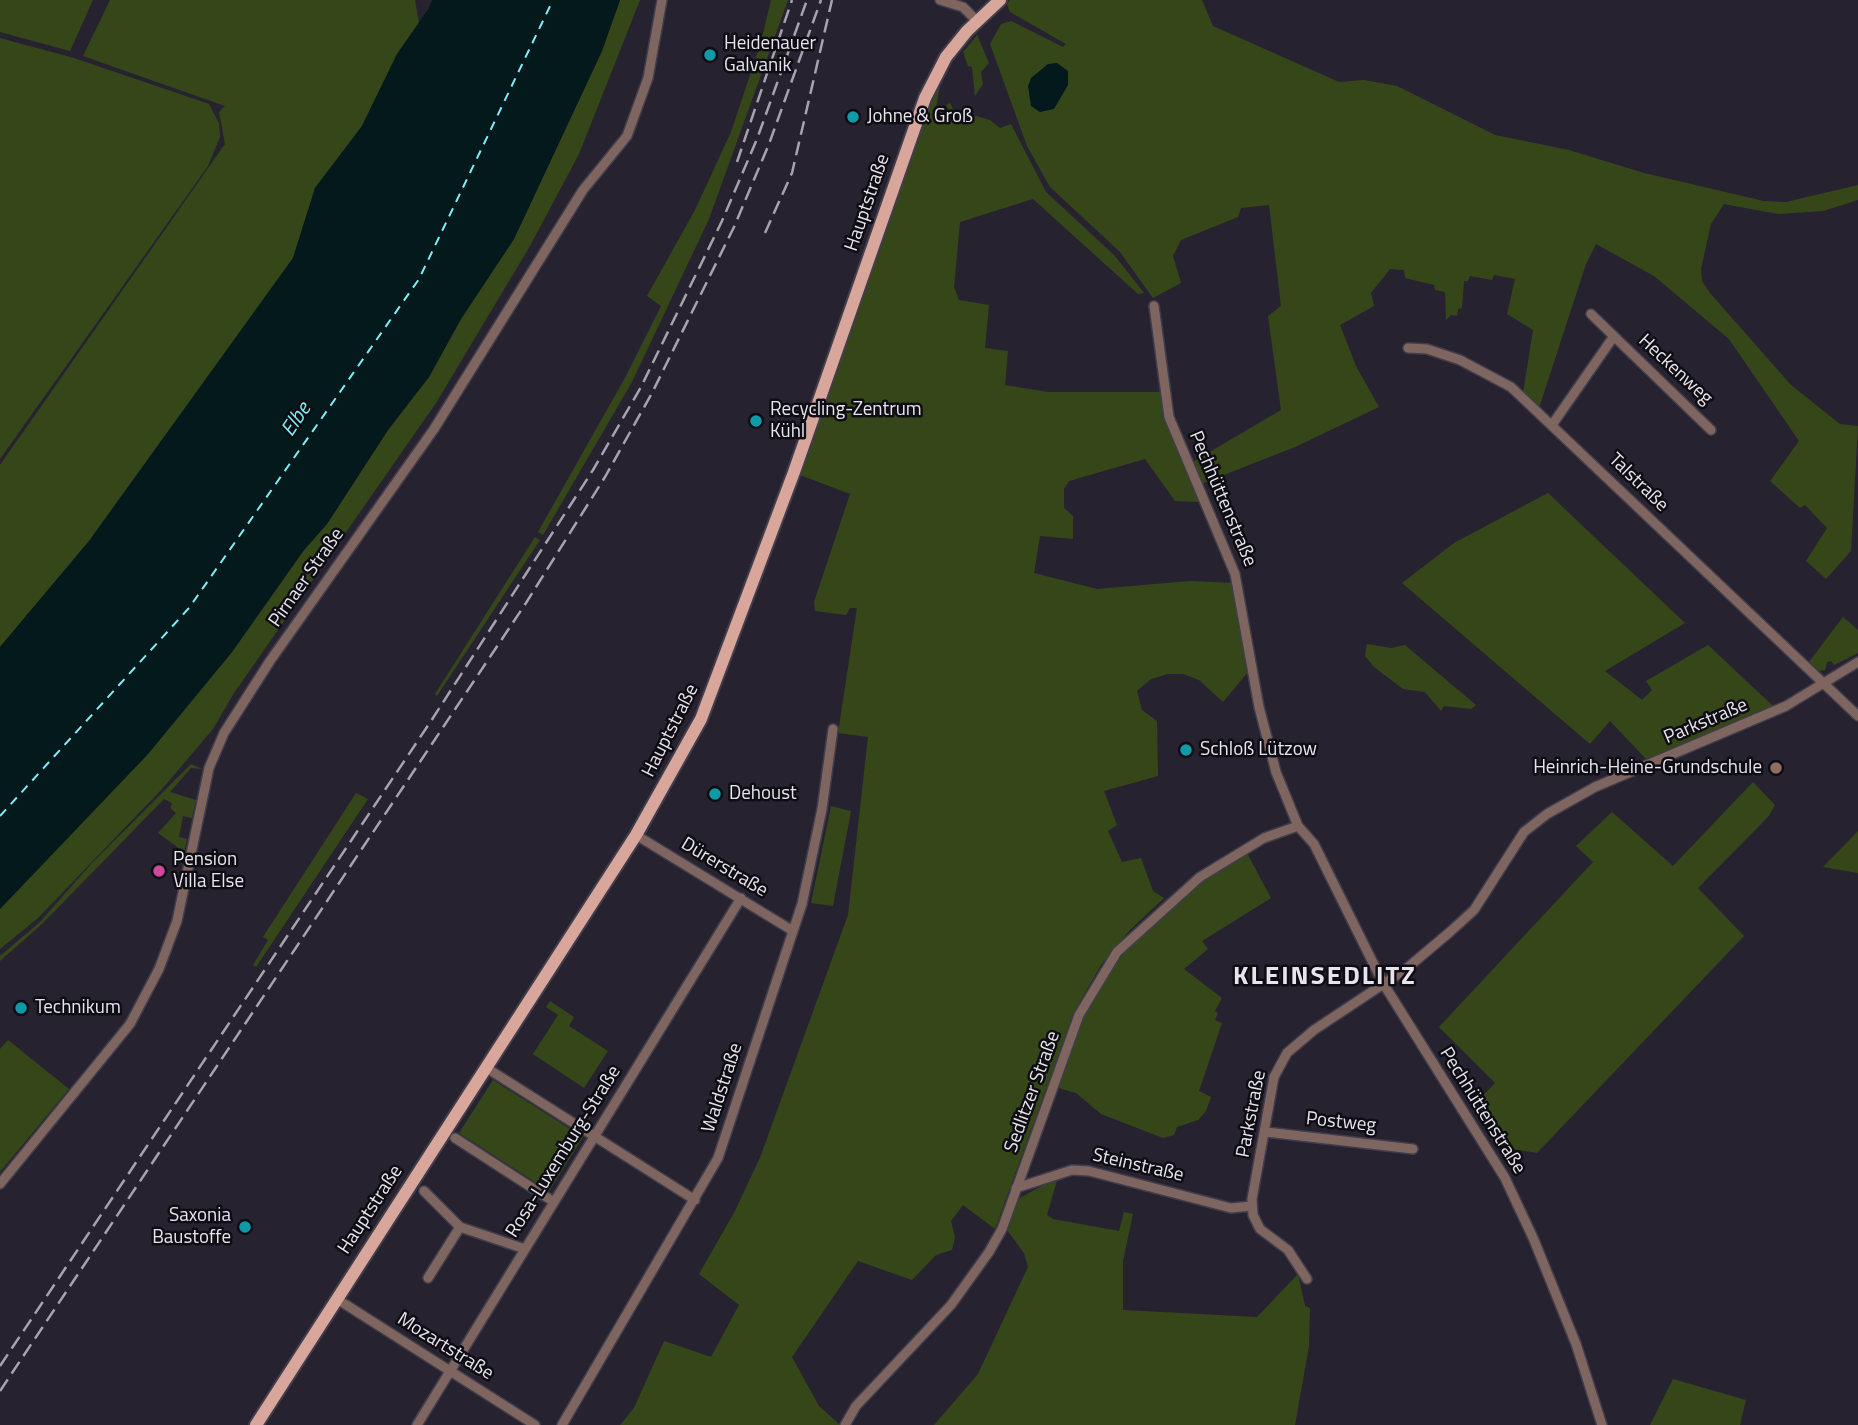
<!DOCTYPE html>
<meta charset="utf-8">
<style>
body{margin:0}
canvas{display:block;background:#262230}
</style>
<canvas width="1858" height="1425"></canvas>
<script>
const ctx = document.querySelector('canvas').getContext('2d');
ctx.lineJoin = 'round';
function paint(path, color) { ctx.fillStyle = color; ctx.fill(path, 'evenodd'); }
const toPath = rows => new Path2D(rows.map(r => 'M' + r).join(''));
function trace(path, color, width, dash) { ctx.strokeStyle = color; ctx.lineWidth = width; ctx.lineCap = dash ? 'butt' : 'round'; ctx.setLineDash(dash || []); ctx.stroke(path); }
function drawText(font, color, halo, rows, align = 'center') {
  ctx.font = font + ' "Titillium Web",sans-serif'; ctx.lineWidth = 5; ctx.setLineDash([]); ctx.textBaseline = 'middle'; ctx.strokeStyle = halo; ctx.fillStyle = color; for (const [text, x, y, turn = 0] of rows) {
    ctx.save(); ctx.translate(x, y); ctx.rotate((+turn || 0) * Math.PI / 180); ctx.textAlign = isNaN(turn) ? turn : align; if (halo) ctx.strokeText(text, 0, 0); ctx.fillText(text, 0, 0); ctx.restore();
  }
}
paint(toPath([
 [0,0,93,0,70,51,0,32],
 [110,0,415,0,419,23,397,54,362,126,315,188,293,258,89,541,0,647,0,465,225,144,219,112,225,106,83,56],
 [620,0,640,0,579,154,530,246,436,403,234,693,213,729,162,789,38,918,0,949,0,909,148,754,232,652,304,550,327,524,388,430,429,377,461,319,514,239,602,51],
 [771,0,788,0,709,219,632,382,543,535,538,532,626,376,661,306,647,296,695,210,731,132,761,42],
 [1010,0,1202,0,1213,26,1339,82,1364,80,1397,86,1495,135,1569,150,1644,173,1764,201,1786,202,1858,185,1858,200,1823,211,1778,214,1724,204,1711,224,1701,269,1702,281,1710,293,1791,385,1840,424,1858,426,1851,551,1826,579,1806,561,1827,528,1805,505,1800,508,1770,481,1799,441,1729,339,1654,276,1596,244,1586,264,1539,408,1523,393,1533,330,1507,314,1515,279,1494,275,1492,280,1470,276,1468,281,1464,281,1462,308,1458,309,1457,316,1451,315,1446,320,1445,292,1435,290,1434,285,1405,278,1404,270,1390,269,1371,293,1374,306,1340,325,1356,366,1379,407,1295,447,1201,484,1191,463,1281,410,1268,316,1281,306,1269,205,1241,208,1238,217,1181,240,1173,256,1181,283,1153,298,1120,252,1050,187,1027,146,990,44,1001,24,1011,21,1063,47,1066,44,1010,12,1007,4],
 [977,35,989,63,981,72,983,84,975,96,972,67,968,66,963,52],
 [0,38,74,58,209,104,219,123,220,137,208,166,0,459],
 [940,86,934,117,938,118,941,109,945,114,949,111,946,105,950,103,959,120,976,116,990,120,1000,128,1011,124,1046,192,1115,256,1144,293,1138,294,1033,199,960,222,954,287,959,300,989,305,985,348,1008,351,1005,385,1048,392,1161,392,1170,431,1202,502,1175,501,1145,459,1069,481,1064,489,1064,508,1073,516,1073,539,1040,536,1034,573,1097,589,1190,581,1234,583,1248,672,1223,702,1199,680,1183,674,1168,674,1151,679,1137,691,1142,710,1157,721,1158,776,1104,791,1117,825,1108,831,1122,862,1141,858,1153,891,1164,898,1129,931,1101,965,1074,1012,995,1229,963,1205,951,1221,955,1237,952,1250,936,1255,912,1280,858,1261,792,1357,819,1406,840,1425,620,1425,634,1408,664,1341,711,1357,739,1305,699,1274,735,1211,761,1155,848,915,868,737,838,733,857,608,850,608,846,615,815,611,814,602,850,494,800,475,925,114],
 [1548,493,1685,623,1605,671,1642,700,1652,690,1646,681,1708,645,1773,706,1648,761,1610,721,1590,744,1402,583,1454,543],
 [535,537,540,540,437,696,435,694],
 [1843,617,1858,630,1858,653,1834,665,1831,661,1827,662,1825,670,1818,671,1809,662],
 [1367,644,1391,648,1405,645,1476,705,1471,709,1444,706,1441,711,1425,692,1403,689,1374,667,1365,656],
 [191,764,202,769,191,768,170,792,196,800,192,818,183,816,179,837,187,839,184,852,158,833,176,813,170,808,172,803,164,799,42,924,0,961,0,956,40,922,91,864],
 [1753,782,1775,805,1768,817,1698,888,1744,936,1537,1153,1496,1146,1472,1107,1495,1083,1439,1027,1593,862,1576,846,1612,812,1673,866],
 [356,793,368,799,256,967,253,965,268,940,263,937],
 [831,806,851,811,833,906,811,903],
 [1858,831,1858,873,1823,867],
 [1247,853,1271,898,1202,941,1208,949,1184,969,1222,998,1215,1011,1218,1013,1215,1020,1222,1023,1199,1091,1211,1097,1206,1111,1198,1120,1177,1127,1174,1135,1163,1138,1101,1114,1076,1093,1058,1088,1083,1015,1120,954,1201,881],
 [550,1001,574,1017,569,1026,608,1051,584,1088,533,1054,558,1015,546,1007],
 [8,1040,69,1089,0,1172,0,1049],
 [493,1080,583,1137,549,1191,459,1133],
 [1058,1177,1047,1215,1053,1219,1119,1231,1124,1212,1133,1214,1123,1261,1123,1310,1257,1317,1298,1274,1305,1306,1310,1308,1309,1346,1295,1425,934,1425,978,1374,1028,1267,1024,1253,1007,1230,1018,1199],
 [1673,1379,1746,1400,1740,1425,1650,1425]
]), '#354719');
paint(toPath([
 [432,0,620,0,602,51,514,239,461,319,429,377,388,430,327,524,304,550,232,652,148,754,0,909,0,647,89,541,293,258,315,188,362,126,397,54,429,8],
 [1057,63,1068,71,1068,85,1054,109,1040,112,1031,106,1028,86,1031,78,1048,64]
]), '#03191b');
trace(toPath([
 [0,816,189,608,419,279,553,0]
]), '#7feff7', 2, [9, 7]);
const minor = toPath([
 [940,0,963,7,977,21],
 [1154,306,1169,417,1235,574,1259,707,1276,772,1298,826],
 [1591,314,1711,430],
 [1408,348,1427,349,1460,360,1511,387,1858,716],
 [1552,425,1614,336],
 [636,835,793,931],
 [485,1067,695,1200],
 [1266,1132,1413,1149],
 [455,1138,554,1202],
 [0,1184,130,1024,159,969,177,921,209,768,224,733,270,661,434,429,583,190,627,136,648,78,662,0],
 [1016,1188,1072,1170,1089,1171,1231,1208,1252,1206],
 [424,1191,460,1227,525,1249],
 [428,1278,460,1227],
 [1307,1279,1288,1250,1260,1229,1253,1215,1252,1199,1274,1077,1287,1053,1314,1030,1406,969,1451,931,1474,910,1524,832,1547,814,1595,787,1786,706,1858,662],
 [337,1299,535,1425],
 [417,1425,741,898],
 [562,1425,718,1158,802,904,822,809,833,729],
 [845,1425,856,1406,951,1305,989,1252,1002,1229,1079,1015,1117,952,1200,877,1264,838,1298,826,1314,844,1383,983,1505,1178,1534,1240,1576,1344,1602,1425]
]);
const major = toPath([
 [256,1425,636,835,701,719,794,472,925,98,946,57,967,31,1000,0]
]);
trace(minor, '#413d4a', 12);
trace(major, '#413d4a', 16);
trace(minor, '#7e6560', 9);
trace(major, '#d9a69b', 12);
trace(toPath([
 [737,162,792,0],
 [765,233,792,173,832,0],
 [0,1366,431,721,593,470,641,387,722,221,757,139,807,0],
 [0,1391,526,603,605,477,652,393,734,227,769,144,821,0]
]), '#a6a3ae', 2.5, [14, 7]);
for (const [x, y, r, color] of [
 [710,55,7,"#0f9aa8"],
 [853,117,7,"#0f9aa8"],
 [756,421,7,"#0f9aa8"],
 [1186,750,7,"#0f9aa8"],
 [1776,768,7,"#8d6e63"],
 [715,794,7,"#0f9aa8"],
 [159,871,7,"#d1479c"],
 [21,1008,7,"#0f9aa8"],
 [245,1227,7,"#0f9aa8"]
]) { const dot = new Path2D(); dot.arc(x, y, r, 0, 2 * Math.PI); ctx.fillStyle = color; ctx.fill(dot); trace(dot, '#0e0d13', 2.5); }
drawText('19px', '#e7e4ed', '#0e0d13', [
 ["Heidenauer",724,44],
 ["Galvanik",724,66],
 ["Johne & Groß",867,117],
 ["Recycling-Zentrum",770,410],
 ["Kühl",770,432],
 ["Schloß Lützow",1200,750],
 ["Heinrich-Heine-Grundschule",1762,768,"right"],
 ["Dehoust",729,794],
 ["Pension",173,860],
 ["Villa Else",173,882],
 ["Technikum",35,1008],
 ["Saxonia",231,1216,"right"],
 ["Baustoffe",231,1238,"right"]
], 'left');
drawText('19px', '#e7e4ed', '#0e0d13', [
 ["Hauptstraße",868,203,-71],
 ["Heckenweg",1675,370,43],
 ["Talstraße",1638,483,44],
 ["Pechhüttenstraße",1222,499,67],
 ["Pirnaer Straße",307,578,-55],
 ["Parkstraße",1706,722,-23],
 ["Hauptstraße",671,731,-63],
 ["Dürerstraße",724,868,31],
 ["Waldstraße",723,1088,-72],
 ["Sedlitzer Straße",1033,1092,-70],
 ["Pechhüttenstraße",1482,1111,58],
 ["Parkstraße",1252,1114,-79],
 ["Postweg",1341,1123,6],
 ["Rosa-Luxemburg-Straße",564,1152,-58],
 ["Steinstraße",1138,1166,13],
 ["Hauptstraße",371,1210,-57],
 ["Mozartstraße",445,1347,32]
]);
drawText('italic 21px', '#7feff7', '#0e0d13', [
 ["Elbe",297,420,-56]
]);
ctx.letterSpacing = '2px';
drawText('bold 26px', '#e7e4ed', '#0e0d13', [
 ["KLEINSEDLITZ",1325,978]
]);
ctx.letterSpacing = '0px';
</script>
